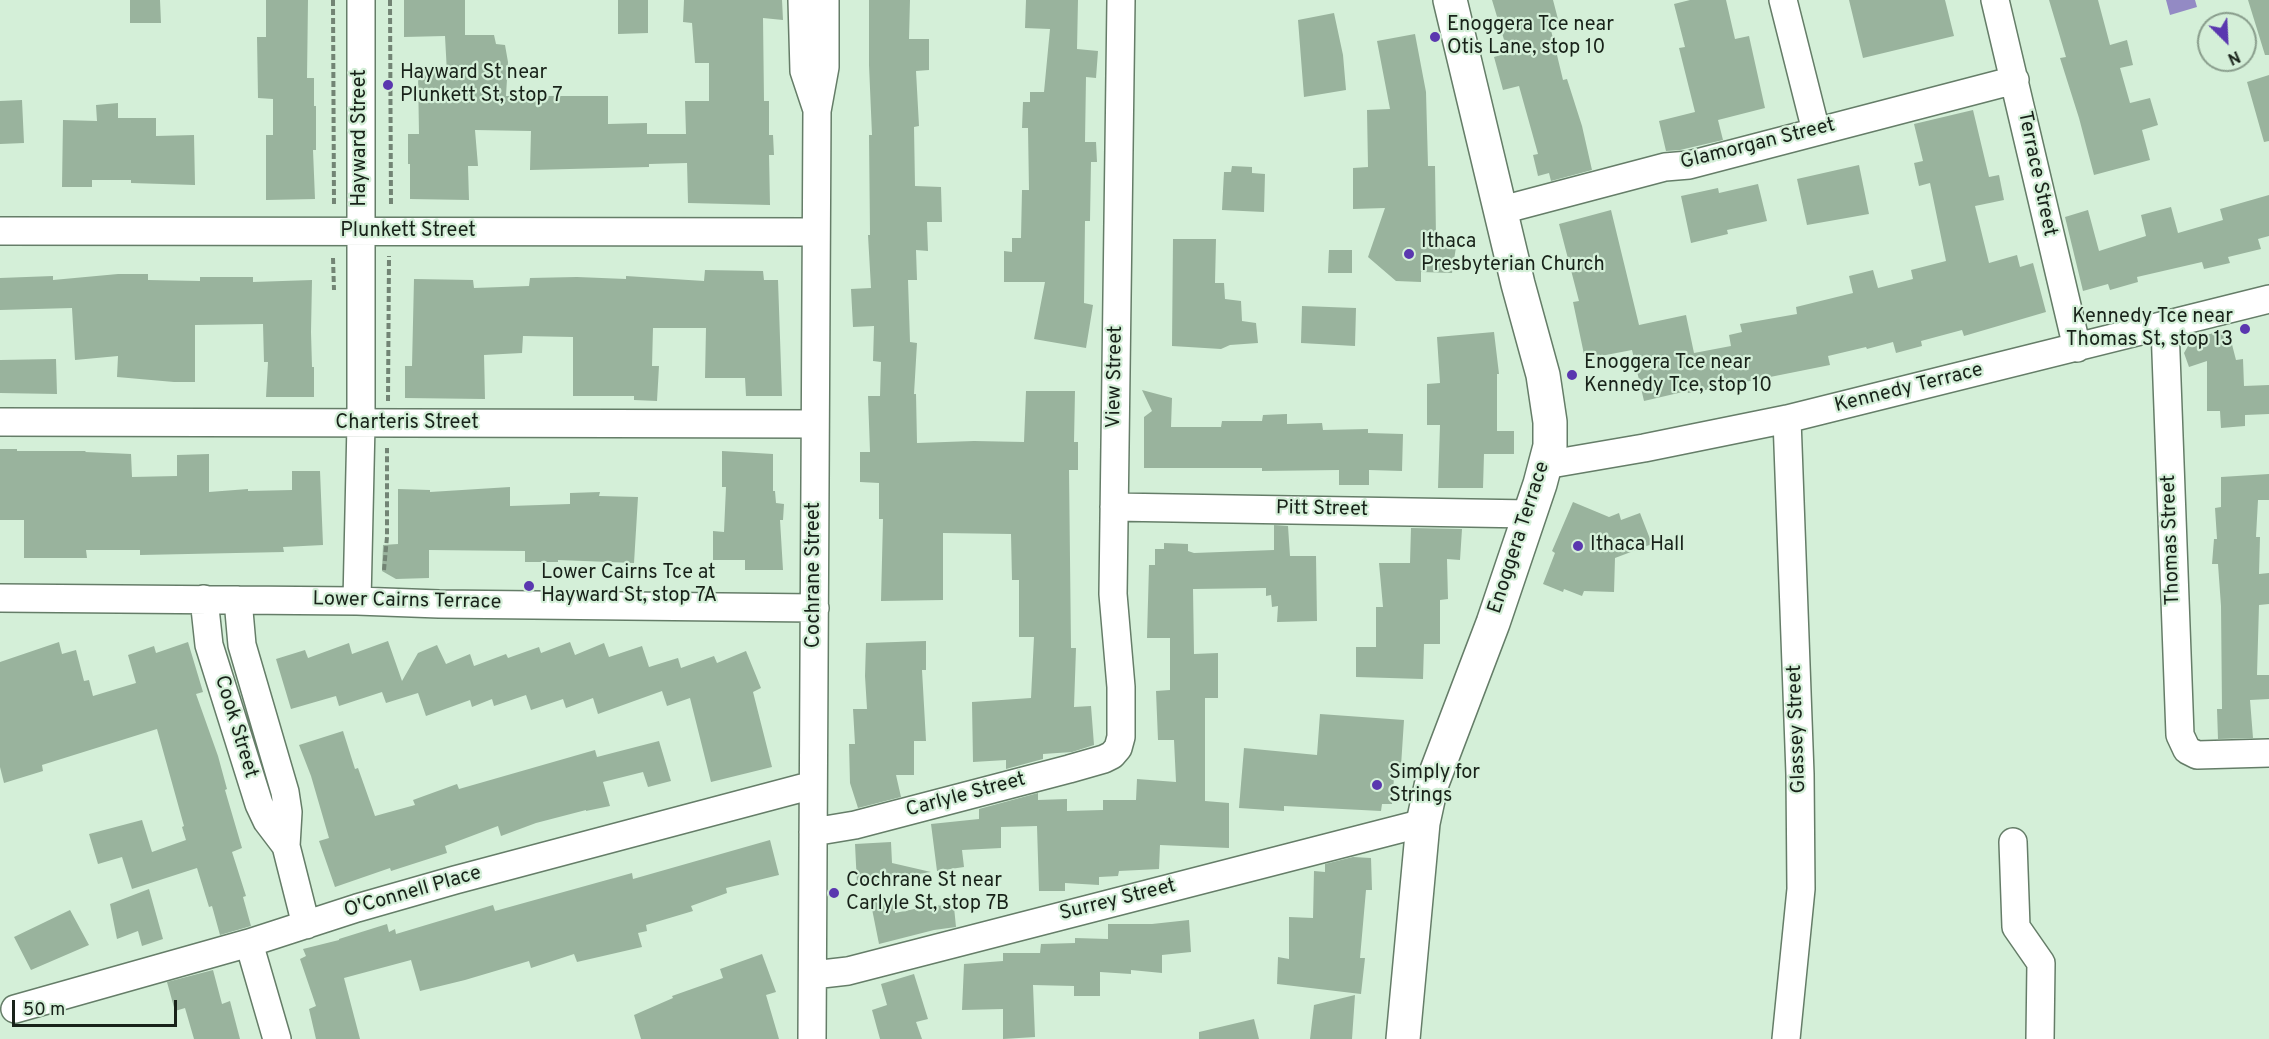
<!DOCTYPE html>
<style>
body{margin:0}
#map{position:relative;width:2269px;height:1039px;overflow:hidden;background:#d4efd8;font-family:Overpass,sans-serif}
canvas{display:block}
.north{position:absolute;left:2197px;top:12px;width:60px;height:60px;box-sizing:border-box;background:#d4efd8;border:2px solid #899d8c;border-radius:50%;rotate:156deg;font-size:16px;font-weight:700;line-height:24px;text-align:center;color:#182219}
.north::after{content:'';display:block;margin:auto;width:21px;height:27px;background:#5a37af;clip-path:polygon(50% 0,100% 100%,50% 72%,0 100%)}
.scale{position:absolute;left:12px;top:1000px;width:165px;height:27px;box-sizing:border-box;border:3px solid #182219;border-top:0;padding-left:8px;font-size:18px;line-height:21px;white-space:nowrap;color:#182219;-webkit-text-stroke:4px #d4efd8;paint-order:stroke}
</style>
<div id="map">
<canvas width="2269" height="1039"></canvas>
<div class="north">N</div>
<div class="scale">50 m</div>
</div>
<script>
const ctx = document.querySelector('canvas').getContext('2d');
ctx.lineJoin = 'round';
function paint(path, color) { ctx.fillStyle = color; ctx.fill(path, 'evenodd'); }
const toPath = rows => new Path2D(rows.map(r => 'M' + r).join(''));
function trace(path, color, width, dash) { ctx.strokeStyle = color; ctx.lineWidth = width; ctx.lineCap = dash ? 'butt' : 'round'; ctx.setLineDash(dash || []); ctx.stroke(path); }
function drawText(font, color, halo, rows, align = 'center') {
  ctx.font = font + ' Overpass,sans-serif'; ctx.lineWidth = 4.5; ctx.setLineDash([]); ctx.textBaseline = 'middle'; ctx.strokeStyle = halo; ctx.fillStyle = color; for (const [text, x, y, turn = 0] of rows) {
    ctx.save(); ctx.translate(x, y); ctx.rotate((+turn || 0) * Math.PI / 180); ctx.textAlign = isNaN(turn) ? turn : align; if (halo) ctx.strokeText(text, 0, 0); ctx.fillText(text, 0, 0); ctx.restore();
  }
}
paint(toPath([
 [2166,0,2195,0,2197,7,2170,15]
]), '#938ac4');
paint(toPath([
 [130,0,160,0,161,23,130,23],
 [266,0,308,0,307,78,314,78,314,106,316,106,316,150,313,150,315,199,266,200,266,135,273,135,273,99,258,98,257,37,266,37],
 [404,0,465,0,465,35,494,35,496,44,505,45,508,62,506,96,608,96,608,124,647,123,647,134,686,134,685,101,709,101,709,63,695,63,692,23,683,22,684,0,782,0,783,20,763,18,764,101,769,101,769,135,773,135,774,155,769,155,770,205,688,203,687,163,649,164,649,167,530,170,531,131,475,130,478,166,468,166,469,200,410,199,410,164,408,164,408,134,419,134,418,73,447,73,445,36,404,37],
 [618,0,648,0,648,33,618,34],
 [869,0,910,0,909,39,929,39,929,70,916,71,919,126,914,127,915,186,941,187,942,222,927,222,928,251,916,250,917,280,908,280,910,342,917,343,914,394,916,394,917,443,974,441,1024,442,1026,391,1075,391,1074,442,1078,442,1078,470,1069,470,1071,648,1076,648,1074,707,1091,706,1094,745,1072,752,1043,754,1043,759,1006,769,1006,760,973,762,972,702,1031,698,1034,637,1019,637,1019,580,1012,580,1011,534,943,533,943,600,881,601,883,519,879,519,879,483,860,482,860,452,870,452,868,396,880,396,881,362,873,361,874,326,853,327,851,289,871,288,868,235,870,235,869,135,872,135,869,65],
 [1026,0,1078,0,1077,49,1098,51,1096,78,1086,77,1085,142,1096,142,1097,162,1091,162,1090,221,1085,221,1084,303,1093,305,1086,348,1034,339,1045,282,1004,282,1004,251,1012,252,1012,238,1021,238,1022,190,1029,190,1028,128,1022,128,1023,102,1030,102,1030,92,1044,92,1050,29,1025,28],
 [1492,0,1553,0,1559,23,1550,26,1563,80,1567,79,1582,126,1592,170,1551,181,1549,173,1538,176,1533,155,1538,154,1519,86,1503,90,1494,57,1508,53],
 [1690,0,1726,0,1735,39,1749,36,1765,108,1718,120,1723,140,1680,150,1666,151,1659,121,1695,112,1679,48,1685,47,1674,4],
 [1849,0,1945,0,1954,36,1863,58],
 [2049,0,2098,0,2110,45,2127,40,2133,65,2120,68,2130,103,2150,98,2158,125,2142,130,2150,160,2094,175,2079,118,2060,58,2066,57],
 [2248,0,2269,0,2269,55,2265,55],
 [1334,13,1343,55,1346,90,1304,97,1298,20],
 [1415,34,1426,92,1428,166,1435,166,1436,238,1448,238,1456,247,1452,273,1421,272,1421,282,1396,281,1368,257,1385,208,1353,209,1353,168,1368,167,1367,110,1390,109,1377,41],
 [2269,75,2269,141,2264,142,2247,82],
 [22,100,24,143,0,144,0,101],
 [118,103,118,118,156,118,156,136,194,135,195,185,131,183,131,180,92,180,92,187,62,187,63,120,97,121,96,105],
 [1973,110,1989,177,1999,175,2004,200,1975,206,1989,263,2017,255,2020,267,2033,263,2046,312,1964,336,1962,330,1921,341,1922,346,1896,353,1893,342,1867,349,1866,347,1828,356,1830,365,1705,390,1688,393,1687,391,1644,401,1632,350,1585,359,1573,302,1579,301,1559,224,1611,210,1639,325,1686,315,1694,353,1731,346,1729,335,1742,332,1740,324,1797,314,1796,307,1853,293,1849,276,1873,270,1878,288,1913,279,1911,270,1946,261,1930,183,1919,186,1914,163,1923,161,1914,124],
 [1859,165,1869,214,1807,225,1797,179],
 [1232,166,1252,167,1252,173,1265,174,1264,212,1222,210,1224,172,1231,172],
 [1758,184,1767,221,1727,230,1728,234,1691,243,1681,196,1718,188,1719,193],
 [2269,195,2269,236,2258,239,2261,249,2228,257,2230,263,2204,269,2202,262,2137,277,2138,282,2110,290,2108,284,2083,291,2065,217,2088,210,2099,251,2146,236,2141,215,2171,207,2178,233,2223,220,2220,209],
 [1173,239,1216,239,1215,283,1224,283,1225,299,1241,301,1242,321,1256,323,1258,343,1230,345,1221,349,1172,346],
 [1329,250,1352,250,1352,273,1328,273],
 [705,270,763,271,764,280,778,280,782,396,746,396,745,378,705,378,706,328,653,328,652,366,659,366,657,401,634,400,634,396,573,396,573,337,523,336,522,353,484,355,485,399,405,398,405,366,412,366,414,279,473,280,474,288,529,286,530,278,577,277,626,279,626,276,704,281],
 [118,274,148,274,148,280,200,281,200,277,253,277,253,282,312,280,311,332,312,367,314,367,314,397,266,397,268,362,264,362,263,324,195,325,195,382,174,382,117,377,118,356,75,360,72,308,0,310,0,278,53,276,53,280],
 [1302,306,1356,308,1355,346,1301,343],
 [2228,329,2236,360,2243,359,2244,386,2269,385,2269,414,2245,415,2245,426,2221,428,2220,411,2207,411,2207,361,2189,367,2184,353,2192,339],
 [1494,332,1499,374,1497,374,1497,431,1514,431,1514,454,1484,454,1483,488,1438,488,1440,425,1427,425,1427,384,1440,383,1437,337],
 [56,359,57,394,0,393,0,360],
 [1142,390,1172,398,1171,427,1221,427,1222,421,1262,421,1263,415,1287,414,1287,424,1322,423,1323,430,1368,429,1368,433,1403,434,1402,471,1369,470,1369,485,1339,485,1339,470,1262,471,1262,468,1144,468,1144,417,1152,411],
 [0,449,17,449,17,451,86,451,85,452,131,454,132,477,177,476,177,455,209,454,209,492,248,489,248,491,292,490,292,471,320,471,323,545,283,547,284,552,140,555,140,550,86,550,87,558,24,558,24,520,0,520],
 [722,451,773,454,773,491,775,491,776,503,784,504,783,520,780,520,783,570,745,570,745,560,713,560,713,531,724,532,726,487,722,487],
 [2269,474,2269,500,2258,500,2256,537,2260,537,2259,574,2269,573,2269,604,2259,605,2257,675,2269,675,2269,699,2250,700,2253,738,2218,739,2217,709,2222,709,2221,606,2218,564,2212,564,2214,539,2217,539,2215,508,2221,507,2221,477],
 [510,487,510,506,570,504,570,493,600,492,599,496,638,497,634,563,558,560,558,562,525,562,525,551,429,550,429,578,396,579,382,571,383,545,398,544,398,489,430,490,430,492],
 [1573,502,1609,517,1619,513,1621,520,1640,513,1652,544,1615,558,1614,592,1584,591,1582,596,1564,589,1563,592,1543,584,1555,553,1552,551],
 [1274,525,1288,526,1290,556,1316,556,1317,621,1277,622,1278,606,1272,607,1271,595,1266,596,1266,588,1193,589,1194,654,1218,653,1218,698,1205,698,1205,801,1229,803,1229,848,1160,845,1159,869,1119,871,1118,876,1099,877,1099,885,1065,883,1065,891,1039,891,1037,826,1001,827,1001,848,962,850,964,867,937,871,931,824,979,819,979,809,1038,793,1038,800,1067,799,1067,811,1103,810,1103,800,1136,800,1137,779,1176,782,1174,740,1158,740,1156,691,1170,690,1170,638,1147,638,1149,565,1155,565,1155,549,1164,549,1164,543,1188,544,1188,551,1194,553,1274,550],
 [1411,528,1462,529,1460,560,1447,559,1448,599,1440,600,1440,644,1424,644,1423,679,1356,677,1356,647,1376,647,1376,607,1383,607,1379,563,1410,563],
 [388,641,402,681,418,653,437,645,446,664,470,654,474,666,506,654,508,658,539,647,541,653,570,642,575,655,604,643,609,657,642,646,649,667,678,658,681,668,714,656,717,663,746,651,761,688,753,692,772,767,711,782,690,698,667,706,662,691,598,714,593,698,566,708,563,699,531,710,526,695,494,706,492,699,472,707,470,700,426,716,418,693,386,703,382,692,339,706,336,696,291,709,276,659,305,650,308,658,349,643,352,654],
 [926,641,926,670,922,670,926,741,914,741,914,775,896,775,901,797,858,808,850,783,849,744,855,744,853,709,867,709,865,676,866,643],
 [59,642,62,654,76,650,84,681,89,680,93,696,136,683,128,655,154,646,156,653,188,642,203,692,196,694,218,756,227,789,225,790,242,848,232,852,246,896,243,897,251,926,220,935,212,906,209,907,197,868,132,889,122,857,98,864,89,834,142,820,152,852,186,840,182,827,184,826,157,729,42,765,43,771,4,783,0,767,0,662],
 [1320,714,1404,720,1401,766,1395,765,1392,804,1382,804,1381,811,1284,806,1284,811,1239,808,1244,748,1317,755],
 [343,731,355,769,358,768,375,816,415,805,413,800,457,784,459,789,595,750,597,757,659,741,671,781,648,787,643,772,603,782,610,806,586,811,586,810,536,823,501,836,498,826,445,846,447,853,391,871,390,868,335,887,319,841,329,838,311,776,299,745],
 [770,840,779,875,726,888,727,893,691,906,693,911,646,925,647,931,638,933,642,947,577,962,574,954,531,968,529,961,465,980,420,991,411,960,344,978,360,1039,316,1039,309,1009,316,1006,300,959,306,956,303,949,339,940,339,939,387,924,389,932,395,929,396,934,493,905,495,911,632,873,633,879],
 [891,842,892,863,931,872,857,884,855,844],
 [1353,857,1371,858,1372,890,1366,890,1360,958,1365,958,1361,994,1277,984,1278,957,1289,959,1289,917,1313,918,1314,871,1325,872,1325,864],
 [149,889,163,939,142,946,138,931,117,939,110,904],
 [870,899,896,901,895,913,934,905,954,907,956,927,934,930,879,944],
 [70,910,89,945,31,970,14,937],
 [1189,920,1191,952,1162,955,1162,973,1131,970,1131,974,1100,972,1100,996,1074,996,1074,986,1033,985,1035,1037,1003,1039,1003,1009,962,1010,964,964,1003,961,1003,953,1040,953,1041,944,1075,943,1075,938,1108,939,1108,924,1152,924],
 [762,954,776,992,766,995,779,1039,641,1039,634,1015,673,998,672,996,723,978,720,969],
 [213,970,222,1004,230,1001,240,1039,194,1039,185,1008,175,1011,167,982],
 [914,974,928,1019,916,1022,922,1039,880,1039,872,1010,887,1005,881,984],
 [1355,995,1352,1039,1310,1039,1314,1005],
 [1254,1019,1259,1039,1199,1039,1199,1032]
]), '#99b39d');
const minor = toPath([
 [802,0,804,71,816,107],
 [1783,0,1816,131],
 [1995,0,2077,348],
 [1502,210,1665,167,1689,165,2015,80],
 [0,231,816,232],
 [2165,327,2180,735,2187,750,2197,755,2269,753],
 [0,422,815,424],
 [1545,465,1644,448,1787,419,2269,299],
 [1114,507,1530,514],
 [0,598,357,601,439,604,815,608],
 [204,599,209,645,259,804,267,821,286,846],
 [238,600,242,645,285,792,288,812,286,846,306,925],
 [357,601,361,424,361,0],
 [813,832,855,825,1069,769,1104,759,1112,755,1118,748,1121,737,1121,687,1113,594,1121,0],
 [2013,842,2016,927,2041,963,2040,1039],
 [249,943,277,1039],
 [813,975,848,971,1423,823],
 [15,1009,249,943,357,908,455,880,813,785],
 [812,1039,817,111,825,67,825,0],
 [1786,1039,1801,889,1800,774,1787,419]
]);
const major = toPath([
 [1403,1039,1423,823,1431,786,1493,623,1540,484,1550,446,1550,422,1543,375,1518,284,1450,0]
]);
trace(minor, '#657d68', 30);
trace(major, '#657d68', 36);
trace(toPath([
 [333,0,334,205],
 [390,0,391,207],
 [333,258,334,290],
 [388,401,389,256],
 [384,570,387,537,387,448]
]), '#728474', 4, [6, 3]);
trace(minor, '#fff', 27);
trace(major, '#fff', 33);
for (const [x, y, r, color] of [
 [1435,37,6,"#5a37af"],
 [388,85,6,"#5a37af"],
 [1409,254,6,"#5a37af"],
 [2245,329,6,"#5a37af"],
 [1572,375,6,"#5a37af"],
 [1578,546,6,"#5a37af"],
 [529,586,6,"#5a37af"],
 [1377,785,6,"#5a37af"],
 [834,893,6,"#5a37af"]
]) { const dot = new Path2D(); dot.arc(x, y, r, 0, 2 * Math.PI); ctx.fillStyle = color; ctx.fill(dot); trace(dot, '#d4efd8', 2); }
drawText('20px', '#182219', '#d4efd8', [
 ["Enoggera Tce near",1447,26],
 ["Otis Lane, stop 10",1447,49],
 ["Hayward St near",400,74],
 ["Plunkett St, stop 7",400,97],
 ["Ithaca",1421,243],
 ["Presbyterian Church",1421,266],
 ["Kennedy Tce near",2233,318,"right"],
 ["Thomas St, stop 13",2233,341,"right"],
 ["Enoggera Tce near",1584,364],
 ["Kennedy Tce, stop 10",1584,387],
 ["Ithaca Hall",1590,546],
 ["Lower Cairns Tce at",541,574],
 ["Hayward St, stop 7A",541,597],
 ["Simply for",1389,774],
 ["Strings",1389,797],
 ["Cochrane St near",846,882],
 ["Carlyle St, stop 7B",846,905]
], 'left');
drawText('20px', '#182219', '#d4efd8', [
 ["Hayward Street",361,138,-90],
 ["Glamorgan Street",1758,145,-14],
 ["Terrace Street",2036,174,78],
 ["Plunkett Street",408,232],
 ["View Street",1116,377,-89],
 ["Kennedy Terrace",1909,389,-14],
 ["Charteris Street",407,424],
 ["Pitt Street",1322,510,1],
 ["Enoggera Terrace",1520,538,-72],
 ["Thomas Street",2172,540,-92],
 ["Cochrane Street",815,575,-90],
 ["Lower Cairns Terrace",407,602,1],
 ["Cook Street",235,727,73],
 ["Glassey Street",1798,729,-92],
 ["Carlyle Street",966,796,-15],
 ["O'Connell Place",413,893,-16],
 ["Surrey Street",1118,901,-14]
]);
</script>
